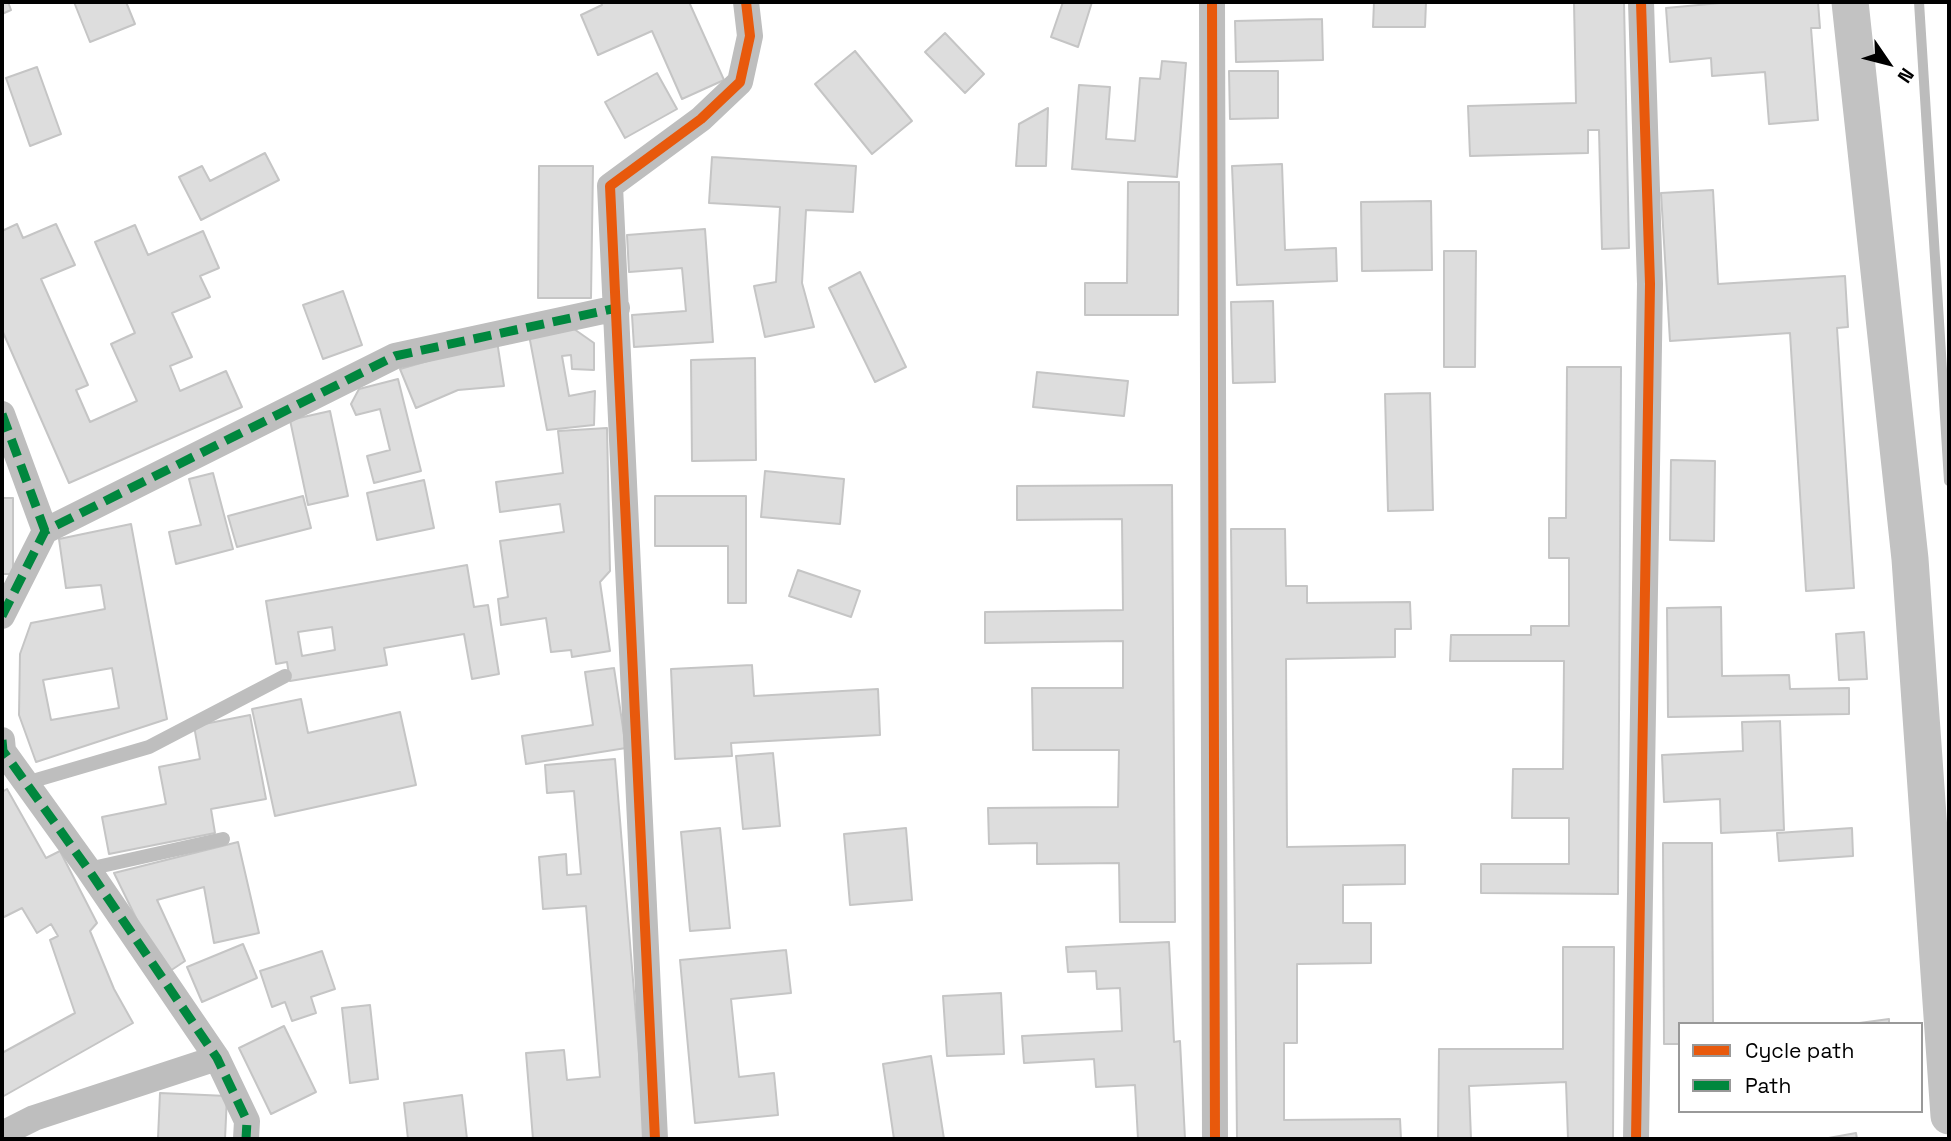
<!DOCTYPE html>
<style>
body{margin:0}
#map{position:relative;width:1951px;height:1141px;overflow:hidden;background:#fff;font-family:"Space Grotesk",sans-serif}
canvas{display:block}
.frame{position:absolute;inset:0;border:4px solid #000;pointer-events:none}
.legend{position:absolute;left:1678px;top:1022px;width:245px;height:91px;box-sizing:border-box;background:#fff;border:2px solid #999;margin:0;padding:9px 12px;list-style:none;font-size:21px;color:#000}
.legend li{display:flex;align-items:center;gap:14px;height:35px}
.legend b{width:35px;border:2px solid #999}
.north{position:absolute;left:1853px;top:28px;width:70px;height:70px;-webkit-text-stroke:5px #fff;paint-order:stroke;rotate:125deg;font-size:19px;font-weight:700;line-height:28px;text-align:center;color:#000}
.north::after{content:'';display:block;margin:auto;width:24px;height:32px;background:#000;clip-path:polygon(50% 0,100% 100%,50% 72%,0 100%)}
</style>
<div id="map">
<canvas width="1951" height="1141"></canvas>
<div class="frame"></div>
<ul class="legend">
<li><b style="height:9px;background:#e8590c"></b>Cycle path</li>
<li><b style="height:9px;background:#00873e"></b>Path</li>
</ul>
<div class="north">N</div>
</div>
<script>
const ctx = document.querySelector('canvas').getContext('2d');
ctx.lineJoin = 'round';
const toPath = rows => new Path2D(rows.map(r => 'M' + r).join(''));
function trace(path, color, width, dash) { ctx.strokeStyle = color; ctx.lineWidth = width; ctx.lineCap = dash ? 'butt' : 'round'; ctx.setLineDash(dash || []); ctx.stroke(path); }
function paint(path, color) { ctx.fillStyle = color; ctx.fill(path, 'evenodd'); }
trace(toPath([
 [1919,2,1949,481]
]), '#bcbcbc', 10);
const building = toPath([
 [2,2,8,2,11,10,2,14,2,2],
 [74,2,126,2,135,24,90,42,74,2],
 [600,2,689,2,724,80,682,99,652,31,598,55,581,15,602,5,600,2],
 [1063,2,1092,2,1078,47,1051,37,1063,2],
 [1374,2,1426,2,1425,27,1373,27,1374,2],
 [1574,2,1624,2,1629,248,1602,249,1599,130,1588,130,1588,153,1470,156,1468,106,1576,103,1574,2],
 [1731,2,1818,2,1820,28,1811,28,1818,120,1769,124,1765,72,1712,76,1711,58,1670,62,1666,8,1731,2],
 [1322,19,1323,60,1236,62,1235,21,1322,19],
 [945,33,984,74,965,93,925,52,945,33],
 [855,51,912,121,872,154,815,84,855,51],
 [1162,61,1186,63,1177,177,1072,169,1079,85,1110,87,1106,139,1135,141,1140,78,1160,79,1162,61],
 [37,67,61,134,30,146,6,78,37,67],
 [1229,71,1278,71,1278,118,1230,119,1229,71],
 [657,73,677,109,625,138,605,102,657,73],
 [1048,108,1046,166,1016,166,1019,124,1048,108],
 [265,153,279,180,201,220,179,177,202,166,210,181,265,153],
 [712,157,856,166,853,212,806,210,802,283,814,327,765,337,754,286,776,282,780,207,709,203,712,157],
 [1282,164,1285,250,1336,248,1337,281,1237,285,1232,166,1282,164],
 [539,166,593,166,591,298,538,298,539,166],
 [1128,182,1179,182,1178,315,1085,315,1085,283,1127,283,1128,182],
 [1713,190,1718,284,1845,276,1848,327,1837,328,1854,588,1806,591,1790,333,1670,341,1661,193,1713,190],
 [1431,201,1432,270,1362,271,1361,202,1431,201],
 [17,224,23,238,56,224,75,265,41,279,88,385,76,390,90,422,137,401,111,344,135,333,95,242,135,225,148,255,203,231,219,268,200,276,210,297,172,313,192,357,170,366,180,391,226,371,242,407,69,483,2,330,2,231,17,224],
 [705,229,713,342,634,347,632,315,686,311,682,268,629,272,627,235,705,229],
 [1444,251,1476,251,1475,367,1444,367,1444,251],
 [860,272,906,367,875,382,829,288,860,272],
 [343,291,362,345,323,359,303,305,343,291],
 [1273,301,1275,382,1233,383,1231,302,1273,301],
 [574,329,594,343,594,370,572,369,571,355,562,356,569,396,595,391,594,425,547,430,529,335,574,329],
 [497,341,504,386,458,390,416,408,400,369,497,341],
 [755,358,756,460,692,461,691,360,755,358],
 [1567,367,1621,367,1618,894,1481,893,1481,864,1569,864,1569,818,1512,818,1513,769,1563,769,1564,661,1450,661,1451,635,1531,635,1531,626,1569,626,1569,558,1549,558,1549,518,1566,518,1567,367],
 [1037,372,1128,381,1124,416,1033,407,1037,372],
 [398,379,421,471,374,483,367,456,390,450,380,409,356,415,351,404,359,389,398,379],
 [1430,393,1433,510,1388,511,1385,394,1430,393],
 [330,411,348,496,308,505,290,420,330,411],
 [607,428,610,571,600,582,610,651,572,657,571,650,551,652,546,618,501,625,498,599,508,597,500,541,564,532,560,504,500,512,496,482,563,473,558,431,607,428],
 [1671,460,1715,461,1714,541,1670,540,1671,460],
 [765,471,844,479,840,524,761,517,765,471],
 [213,473,233,549,176,564,169,532,201,525,189,479,213,473],
 [424,480,434,528,377,540,367,493,424,480],
 [1172,485,1175,922,1120,922,1119,863,1037,864,1037,843,989,844,988,808,1118,807,1119,750,1033,750,1032,688,1123,688,1123,641,985,643,985,612,1123,610,1122,519,1017,520,1017,486,1172,485],
 [303,496,311,528,237,547,228,516,303,496],
 [655,496,746,496,746,603,728,603,728,546,655,546,655,496],
 [2,498,13,498,13,574,2,574,2,498],
 [131,524,167,719,36,762,19,715,20,654,31,623,105,609,101,585,66,588,59,539,131,524],
 [112,668,119,708,51,720,43,680,112,668],
 [1231,529,1285,529,1286,586,1307,586,1307,603,1410,602,1411,629,1395,629,1395,657,1286,659,1287,847,1405,845,1405,884,1343,885,1343,923,1371,923,1371,963,1297,964,1297,1043,1284,1043,1284,1120,1400,1119,1401,1139,1237,1139,1231,529],
 [467,565,474,607,488,605,499,674,472,679,464,634,384,648,387,665,290,681,287,662,276,664,266,601,467,565],
 [332,627,335,650,302,656,298,632,332,627],
 [798,570,860,591,851,617,789,596,798,570],
 [1721,607,1722,676,1789,675,1790,689,1849,688,1849,714,1668,717,1667,608,1721,607],
 [1864,632,1867,679,1839,680,1836,634,1864,632],
 [752,665,754,696,878,689,880,735,731,743,732,756,675,759,671,669,752,665],
 [614,668,626,748,526,764,522,736,593,725,585,672,614,668],
 [301,699,308,733,400,712,416,785,275,816,252,709,301,699],
 [250,715,266,799,211,809,215,833,109,854,102,817,166,804,159,767,200,759,194,726,250,715],
 [1780,721,1784,830,1721,833,1720,799,1664,802,1662,755,1743,751,1742,722,1780,721],
 [773,753,780,826,743,829,736,756,773,753],
 [615,759,646,1139,533,1139,526,1053,564,1050,567,1080,600,1077,586,906,543,909,539,857,566,854,567,875,581,874,574,791,547,793,545,765,615,759],
 [7,789,46,858,60,851,97,923,90,931,114,989,133,1023,2,1097,2,1053,75,1013,50,940,58,936,51,924,37,933,22,908,2,918,2,792,7,789],
 [720,828,730,928,690,931,681,832,720,828],
 [906,828,912,900,850,905,844,834,906,828],
 [1852,828,1853,856,1779,861,1777,833,1852,828],
 [238,842,259,933,214,943,204,887,157,900,185,961,164,975,114,873,238,842],
 [1663,843,1712,843,1713,1024,1680,1024,1680,1044,1664,1044,1663,843],
 [1169,942,1174,1042,1180,1041,1185,1139,1138,1139,1135,1085,1096,1087,1094,1059,1024,1063,1022,1036,1122,1031,1120,988,1097,989,1096,971,1068,972,1066,947,1169,942],
 [243,944,257,978,202,1002,187,967,243,944],
 [1563,947,1614,947,1613,1139,1568,1139,1566,1082,1469,1086,1471,1139,1438,1139,1439,1049,1563,1049,1563,947],
 [786,950,791,993,731,999,739,1077,774,1073,778,1115,695,1123,680,960,786,950],
 [322,951,335,989,311,997,316,1013,292,1021,285,1002,272,1007,260,971,322,951],
 [1001,993,1004,1054,947,1056,943,996,1001,993],
 [370,1005,378,1079,350,1083,342,1008,370,1005],
 [1889,1019,1889,1024,1852,1024,1889,1019],
 [284,1026,316,1092,271,1114,239,1048,284,1026],
 [931,1056,944,1139,894,1139,883,1064,931,1056],
 [160,1093,227,1096,225,1139,158,1138,160,1093],
 [462,1095,467,1139,408,1139,404,1103,462,1095],
 [1856,1133,1857,1139,1823,1139,1856,1133]
]);
paint(building, '#ddd');
trace(building, '#c5c5c5', 2);
trace(toPath([
 [26,783,149,747,285,676],
 [88,869,223,839]
]), '#bebebe', 14);
trace(toPath([
 [1212,2,1215,1139],
 [2,414,45,531],
 [2,616,45,531,395,356,617,308],
 [2,740,3,751,88,869,217,1058,247,1121,246,1139],
 [2,1134,34,1118,217,1058],
 [655,1139,610,186,701,119,740,82,750,36,746,2],
 [1636,1139,1650,284,1641,2]
]), '#bebebe', 26);
trace(toPath([
 [1850,2,1910,559,1949,1116]
]), '#c2c2c2', 37);
trace(toPath([
 [2,414,45,531],
 [2,616,45,531,395,356,617,308],
 [2,740,3,751,88,869,217,1058,247,1121,246,1139]
]), '#00873e', 9, [18, 9]);
trace(toPath([
 [1212,2,1215,1139],
 [655,1139,610,186,701,119,740,82,750,36,746,2],
 [1636,1139,1650,284,1641,2]
]), '#e8590c', 10);
</script>
